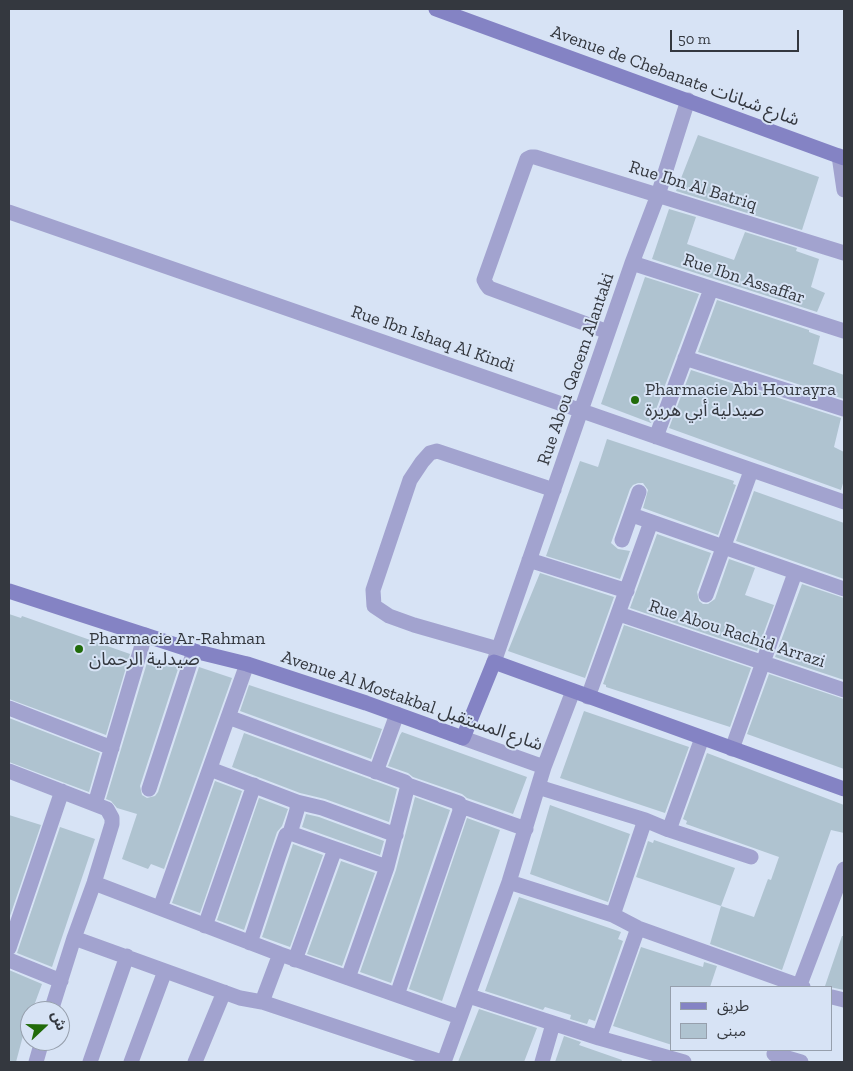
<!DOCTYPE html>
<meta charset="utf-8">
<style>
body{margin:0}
#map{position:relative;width:853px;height:1071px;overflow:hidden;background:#d7e3f5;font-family:"Zilla Slab","Noto Sans Arabic",serif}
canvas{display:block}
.frame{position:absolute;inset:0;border:10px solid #34383f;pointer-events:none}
.legend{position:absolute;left:670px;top:986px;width:162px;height:65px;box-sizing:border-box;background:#d7e3f5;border:1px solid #969fac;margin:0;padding:6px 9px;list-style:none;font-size:15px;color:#34383f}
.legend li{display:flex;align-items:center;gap:10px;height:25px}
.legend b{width:25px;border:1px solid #969fac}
.north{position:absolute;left:20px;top:1001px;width:50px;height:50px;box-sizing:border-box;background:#d7e3f5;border:1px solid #969fac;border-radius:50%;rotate:69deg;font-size:14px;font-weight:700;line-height:20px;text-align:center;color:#34383f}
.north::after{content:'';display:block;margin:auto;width:18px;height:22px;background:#216b0a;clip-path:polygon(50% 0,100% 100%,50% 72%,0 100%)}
.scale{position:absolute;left:670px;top:30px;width:129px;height:22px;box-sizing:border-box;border:2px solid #34383f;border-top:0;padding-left:6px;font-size:15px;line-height:18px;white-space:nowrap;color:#34383f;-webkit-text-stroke:4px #d7e3f5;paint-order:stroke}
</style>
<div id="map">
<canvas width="853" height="1071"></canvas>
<div class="frame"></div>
<ul class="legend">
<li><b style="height:6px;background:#8483c4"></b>طريق</li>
<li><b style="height:14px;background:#afc3d0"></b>مبنى</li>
</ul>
<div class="north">ش</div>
<div class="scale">50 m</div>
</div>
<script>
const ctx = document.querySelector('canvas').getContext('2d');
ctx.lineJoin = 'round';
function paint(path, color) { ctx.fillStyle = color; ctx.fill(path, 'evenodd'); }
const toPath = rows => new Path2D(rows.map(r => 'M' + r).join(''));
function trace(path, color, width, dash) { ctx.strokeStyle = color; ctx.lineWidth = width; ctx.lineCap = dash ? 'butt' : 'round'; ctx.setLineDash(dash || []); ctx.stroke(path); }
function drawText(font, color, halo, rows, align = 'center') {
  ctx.font = font + ' "Zilla Slab","Noto Sans Arabic",serif'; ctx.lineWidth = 4; ctx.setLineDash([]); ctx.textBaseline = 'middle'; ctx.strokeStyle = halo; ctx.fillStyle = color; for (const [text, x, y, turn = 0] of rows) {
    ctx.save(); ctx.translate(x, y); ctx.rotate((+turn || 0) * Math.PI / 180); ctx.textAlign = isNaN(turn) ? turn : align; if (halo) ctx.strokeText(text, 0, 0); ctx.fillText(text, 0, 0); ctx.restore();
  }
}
paint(toPath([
 [698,135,819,177,802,230,676,191],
 [669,209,696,217,687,244,734,260,745,232,797,248,796,251,819,259,811,287,825,293,817,312,652,259],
 [645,277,699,294,651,423,601,404],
 [717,300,809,330,809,332,820,336,813,364,844,375,844,399,698,352],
 [691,370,841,418,834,447,844,452,844,480,841,490,669,428],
 [607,439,734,481,733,484,736,485,718,535,643,508,648,490,643,483,638,483,633,485,630,489,611,543,618,549,630,551,620,579,546,556,580,461,598,467],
 [754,491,844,523,844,579,736,541],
 [657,534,711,553,697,592,699,601,703,604,708,604,715,599,729,559,755,568,745,595,774,605,757,651,630,608],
 [540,573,614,597,585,678,508,651],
 [802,584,844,598,844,680,775,657],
 [9,614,21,618,22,616,130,654,106,735,9,699],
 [624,625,751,668,730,727,606,687,606,685,603,684],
 [149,656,179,666,140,786,142,795,147,798,155,796,158,792,199,667,232,678,164,869,151,864,148,869,122,859,137,814,117,808,111,801,106,799],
 [769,674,844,699,844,769,747,734],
 [249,685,382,729,371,759,240,711],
 [584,711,689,747,665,813,560,778],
 [9,718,100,753,89,792,9,762],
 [402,732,527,777,513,814,467,798,462,794,413,777,408,773,388,766,400,735],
 [244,733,397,789,389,822,325,799,300,793,232,767],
 [707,753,844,805,844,833,831,830,782,970,710,944,721,906,754,917,768,879,771,880,779,857,686,824,687,821,683,819],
 [215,781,242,791,200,913,172,903],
 [415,797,450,810,391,983,360,972,396,870],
 [259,798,288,809,282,826,277,832,244,930,217,920],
 [550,805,630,834,608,902,530,874],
 [306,814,319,817,384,841,380,855,302,827],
 [9,815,41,825,9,919],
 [467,818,500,830,442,1001,409,989],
 [60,827,95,839,52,967,17,953],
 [654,840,735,868,721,906,636,877,648,841,653,843],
 [293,844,323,855,290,947,262,937],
 [341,861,375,873,342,966,307,954],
 [519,897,621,932,618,939,623,941,595,1021,589,1019,587,1024,570,1019,571,1015,545,1007,543,1010,485,991],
 [842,936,844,936,844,990,825,986],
 [641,947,703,967,704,962,717,966,710,987,672,987,672,1045,613,1026],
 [9,970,42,984,32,1011,30,1011,30,1017,28,1017,16,1062,9,1062],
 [479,1009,537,1028,524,1062,458,1062],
 [564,1036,581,1042,579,1045,622,1060,621,1062,555,1062]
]), '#afc3d0');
trace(toPath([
 [839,156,844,190],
 [9,212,844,502],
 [632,263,844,331],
 [608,332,489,288,486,284,484,280,527,159,531,157,535,157,844,253],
 [685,358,844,409],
 [656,437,711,289],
 [632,515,844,589],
 [622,540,639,492],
 [529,560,627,591],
 [706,595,751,471],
 [619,614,844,690],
 [498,649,414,625,389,616,374,606,373,590,410,480,422,462,430,453,437,451,554,490],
 [494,662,632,263,658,195,688,100],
 [588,697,651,522],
 [9,708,112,748],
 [228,717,405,782,408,785,387,867,348,978],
 [463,738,544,767],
 [732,749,795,573],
 [210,769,297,802,297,810,290,833,286,835,279,855,250,943],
 [9,771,107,809,112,818,112,824,94,883,74,938,51,1011],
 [376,772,397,714],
 [538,787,645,820,669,830,751,857],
 [149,789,194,651],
 [297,802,322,808,396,835],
 [95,804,145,635],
 [461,806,526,829],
 [669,830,702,738],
 [290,833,387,867],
 [509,882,613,915,638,928,803,987],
 [94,883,280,954,459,1017],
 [160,908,247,664],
 [613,915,645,820],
 [205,926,254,785],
 [74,938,240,998,262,1002,442,1062],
 [9,948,62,791],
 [9,960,61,981],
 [295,960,335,849],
 [799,987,844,869],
 [397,995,460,811,459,803,408,785],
 [469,996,599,1038,684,1062],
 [832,997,844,1000],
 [262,1002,280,954],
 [599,1038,638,928],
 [774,1054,801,1062],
 [36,1062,42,1041],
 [90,1062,127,956],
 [131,1062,165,971],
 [195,1062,224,992],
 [444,1062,509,882,544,767,573,691],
 [542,1062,553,1024]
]), '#a2a3cf', 15);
trace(toPath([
 [436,9,844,158],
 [9,591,194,651,247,664,366,703,463,738,494,662,844,789]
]), '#8483c4', 15);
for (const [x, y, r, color] of [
 [635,400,5,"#216b0a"],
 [79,649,5,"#216b0a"]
]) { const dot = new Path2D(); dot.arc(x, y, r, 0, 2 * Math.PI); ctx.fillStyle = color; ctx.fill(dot); trace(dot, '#d7e3f5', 2); }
drawText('18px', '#34383f', '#d7e3f5', [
 ["Avenue de Chebanate شارع شبانات",675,76,20],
 ["Rue Ibn Al Batriq",693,186,17],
 ["Rue Ibn Assaffar",744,279,18],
 ["Rue Ibn Ishaq Al Kindi",433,339,19],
 ["Rue Abou Qacem Alantaki",576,369,-71],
 ["Rue Abou Rachid Arrazi",737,634,18],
 ["Avenue Al Mostakbal شارع المستقبل",412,701,19]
]);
drawText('18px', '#34383f', '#d7e3f5', [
 ["Pharmacie Abi Hourayra",645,390],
 ["صيدلية أبي هريرة",645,411],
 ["Pharmacie Ar-Rahman",89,639],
 ["صيدلية الرحمان",89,660]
], 'left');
</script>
